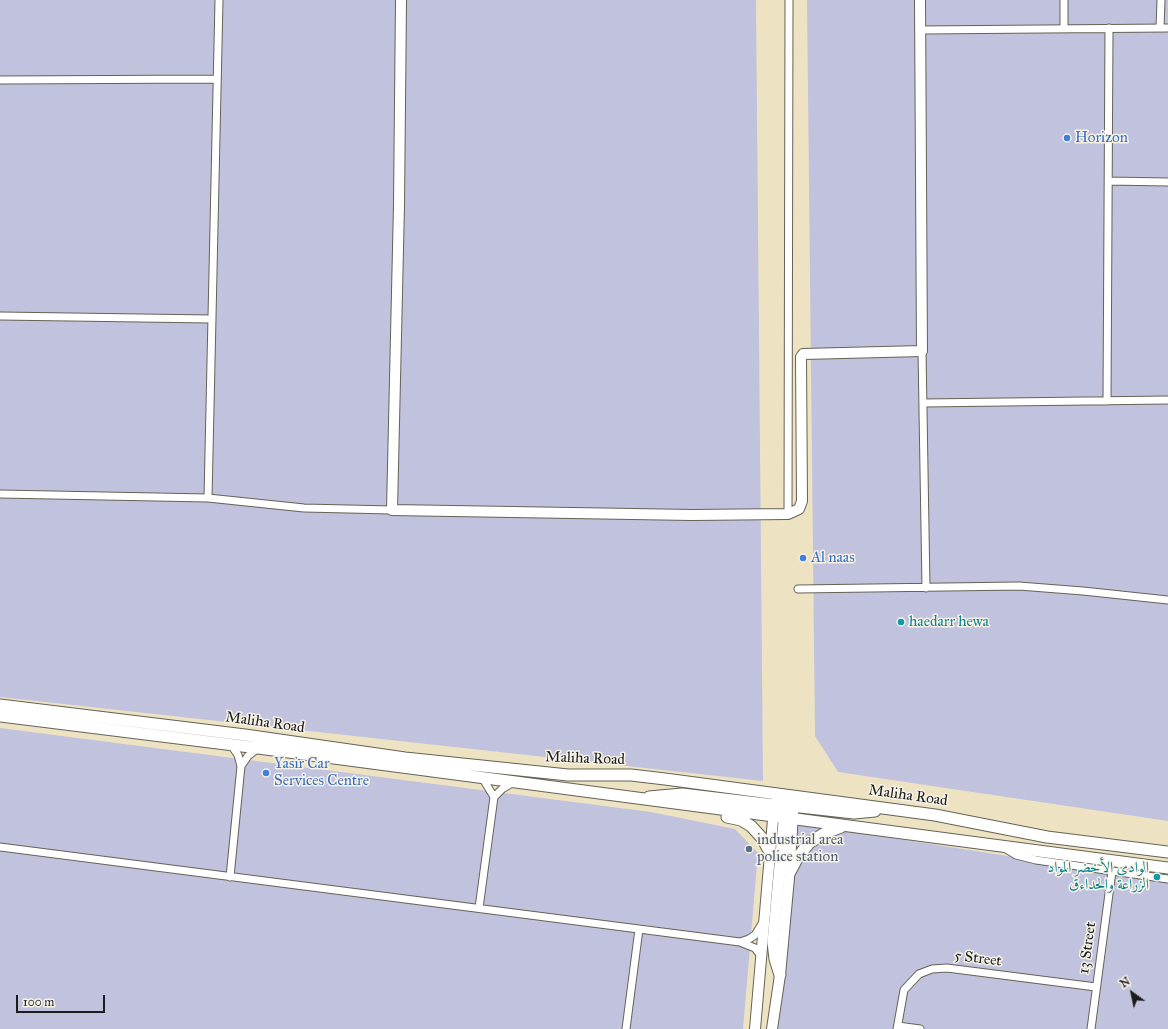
<!DOCTYPE html>
<meta charset="utf-8">
<style>
body{margin:0}
#map{position:relative;width:1168px;height:1029px;overflow:hidden;background:#ede3c3;font-family:"IM FELL Great Primer",serif}
canvas{display:block}
.north{position:absolute;left:1112px;top:973px;width:40px;height:40px;-webkit-text-stroke:3px #f7f3e8;paint-order:stroke;rotate:327deg;font-size:11px;font-weight:700;line-height:16px;text-align:center;color:#1c1c1c}
.north::after{content:'';display:block;margin:auto;width:14px;height:18px;background:#1c1c1c;clip-path:polygon(50% 0,100% 100%,50% 72%,0 100%)}
.scale{position:absolute;left:16px;top:995px;width:89px;height:18px;box-sizing:border-box;border:2px solid #1c1c1c;border-top:0;padding-left:5px;font-size:12px;line-height:14px;white-space:nowrap;color:#1c1c1c;-webkit-text-stroke:3px #f7f3e8;paint-order:stroke}
</style>
<div id="map">
<canvas width="1168" height="1029"></canvas>
<div class="north">N</div>
<div class="scale">100 m</div>
</div>
<script>
const ctx = document.querySelector('canvas').getContext('2d');
ctx.lineJoin = 'round';
function paint(path, color) { ctx.fillStyle = color; ctx.fill(path, 'evenodd'); }
const toPath = rows => new Path2D(rows.map(r => 'M' + r).join(''));
function trace(path, color, width, dash) { ctx.strokeStyle = color; ctx.lineWidth = width; ctx.lineCap = dash ? 'butt' : 'round'; ctx.setLineDash(dash || []); ctx.stroke(path); }
function drawText(font, color, halo, rows, align = 'center') {
  ctx.font = font + ' "IM FELL Great Primer",Amiri,serif'; ctx.lineWidth = 3; ctx.setLineDash([]); ctx.textBaseline = 'middle'; ctx.strokeStyle = halo; ctx.fillStyle = color; for (const [text, x, y, turn = 0] of rows) {
    ctx.save(); ctx.translate(x, y); ctx.rotate((+turn || 0) * Math.PI / 180); ctx.textAlign = isNaN(turn) ? turn : align; if (halo) ctx.strokeText(text, 0, 0); ctx.fillText(text, 0, 0); ctx.restore();
  }
}
paint(toPath([
 [0,0,756,0,763,781,0,697],
 [807,0,1168,0,1168,821,838,772,815,736],
 [0,728,651,812,735,829,758,853,743,1029,0,1029],
 [796,823,1168,881,1168,1029,770,1029]
]), '#c1c2dd');
const street = toPath([
 [1064,0,1064,29],
 [1160,28,1161,0],
 [920,30,1168,28],
 [0,80,215,79],
 [1109,181,1168,182],
 [0,316,211,319],
 [922,351,926,588],
 [1107,401,1109,28],
 [923,403,1168,400],
 [0,494,208,498,304,508,392,510],
 [208,498,219,0],
 [788,514,789,0],
 [798,589,1019,586,1083,591,1168,600],
 [241,766,248,756,258,748],
 [494,797,502,789,512,783],
 [0,847,740,942,755,948,761,956],
 [1006,849,1016,855,1036,860,1168,879],
 [230,877,241,766,238,755,231,745],
 [479,908,494,797,483,779],
 [740,942,749,939,755,935,763,922],
 [898,1026,920,1029],
 [626,1029,639,929],
 [897,1029,904,990,919,974,932,969,947,968,1096,987],
 [1091,1029,1112,871]
]);
const secondary = toPath([
 [401,0,399,205,392,510,692,515,788,514,799,509,802,501,801,357,803,354,922,351,920,0],
 [755,1029,774,808],
 [772,1029,780,975,789,878,794,798]
]);
const primary = toPath([
 [0,705,245,735,405,758,568,775,631,775,665,779,935,815,1047,837,1168,852],
 [0,716,258,748,1168,868],
 [775,794,781,800,785,811,773,942,775,959,780,975],
 [649,797,682,794,774,805,788,801],
 [780,811,791,806,854,813,875,811],
 [727,817,741,820,751,826,762,838,771,854],
 [790,872,798,857,809,843,825,833,841,827]
]);
trace(street, '#656256', 9);
trace(secondary, '#656256', 12);
trace(primary, '#656256', 13);
trace(street, '#fff', 7);
trace(secondary, '#fff', 10);
trace(primary, '#fff', 11);
for (const [x, y, r, color] of [
 [1067,138,4,"#3f7fe0"],
 [803,558,4,"#3f7fe0"],
 [901,622,4,"#0f9aa8"],
 [266,773,4,"#3f7fe0"],
 [749,849,4,"#5c6f8a"],
 [1157,877,4,"#0f9aa8"]
]) { const dot = new Path2D(); dot.arc(x, y, r, 0, 2 * Math.PI); ctx.fillStyle = color; ctx.fill(dot); trace(dot, '#f7f3e8', 1.5); }
drawText('15px', '#366cbe', '#f7f3e8', [
 ["Horizon",1075,138],
 ["Al naas",811,558],
 ["Yasir Car",274,764],
 ["Services Centre",274,781]
], 'left');
drawText('15px', '#0d838f', '#f7f3e8', [
 ["haedarr hewa",909,622],
 ["الوادى الأخضر المواد",1149,868,"right"],
 ["الزراعة والحداءق",1149,885,"right"]
], 'left');
drawText('15px', '#1c1c1c', '#f7f3e8', [
 ["Maliha Road",265,723,8],
 ["Maliha Road",585,759,2],
 ["Maliha Road",908,796,8],
 ["13 Street",1088,948,-82],
 ["5 Street",978,959,7]
]);
drawText('15px', '#4e5e75', '#f7f3e8', [
 ["industrial area",757,840],
 ["police station",757,857]
], 'left');
</script>
